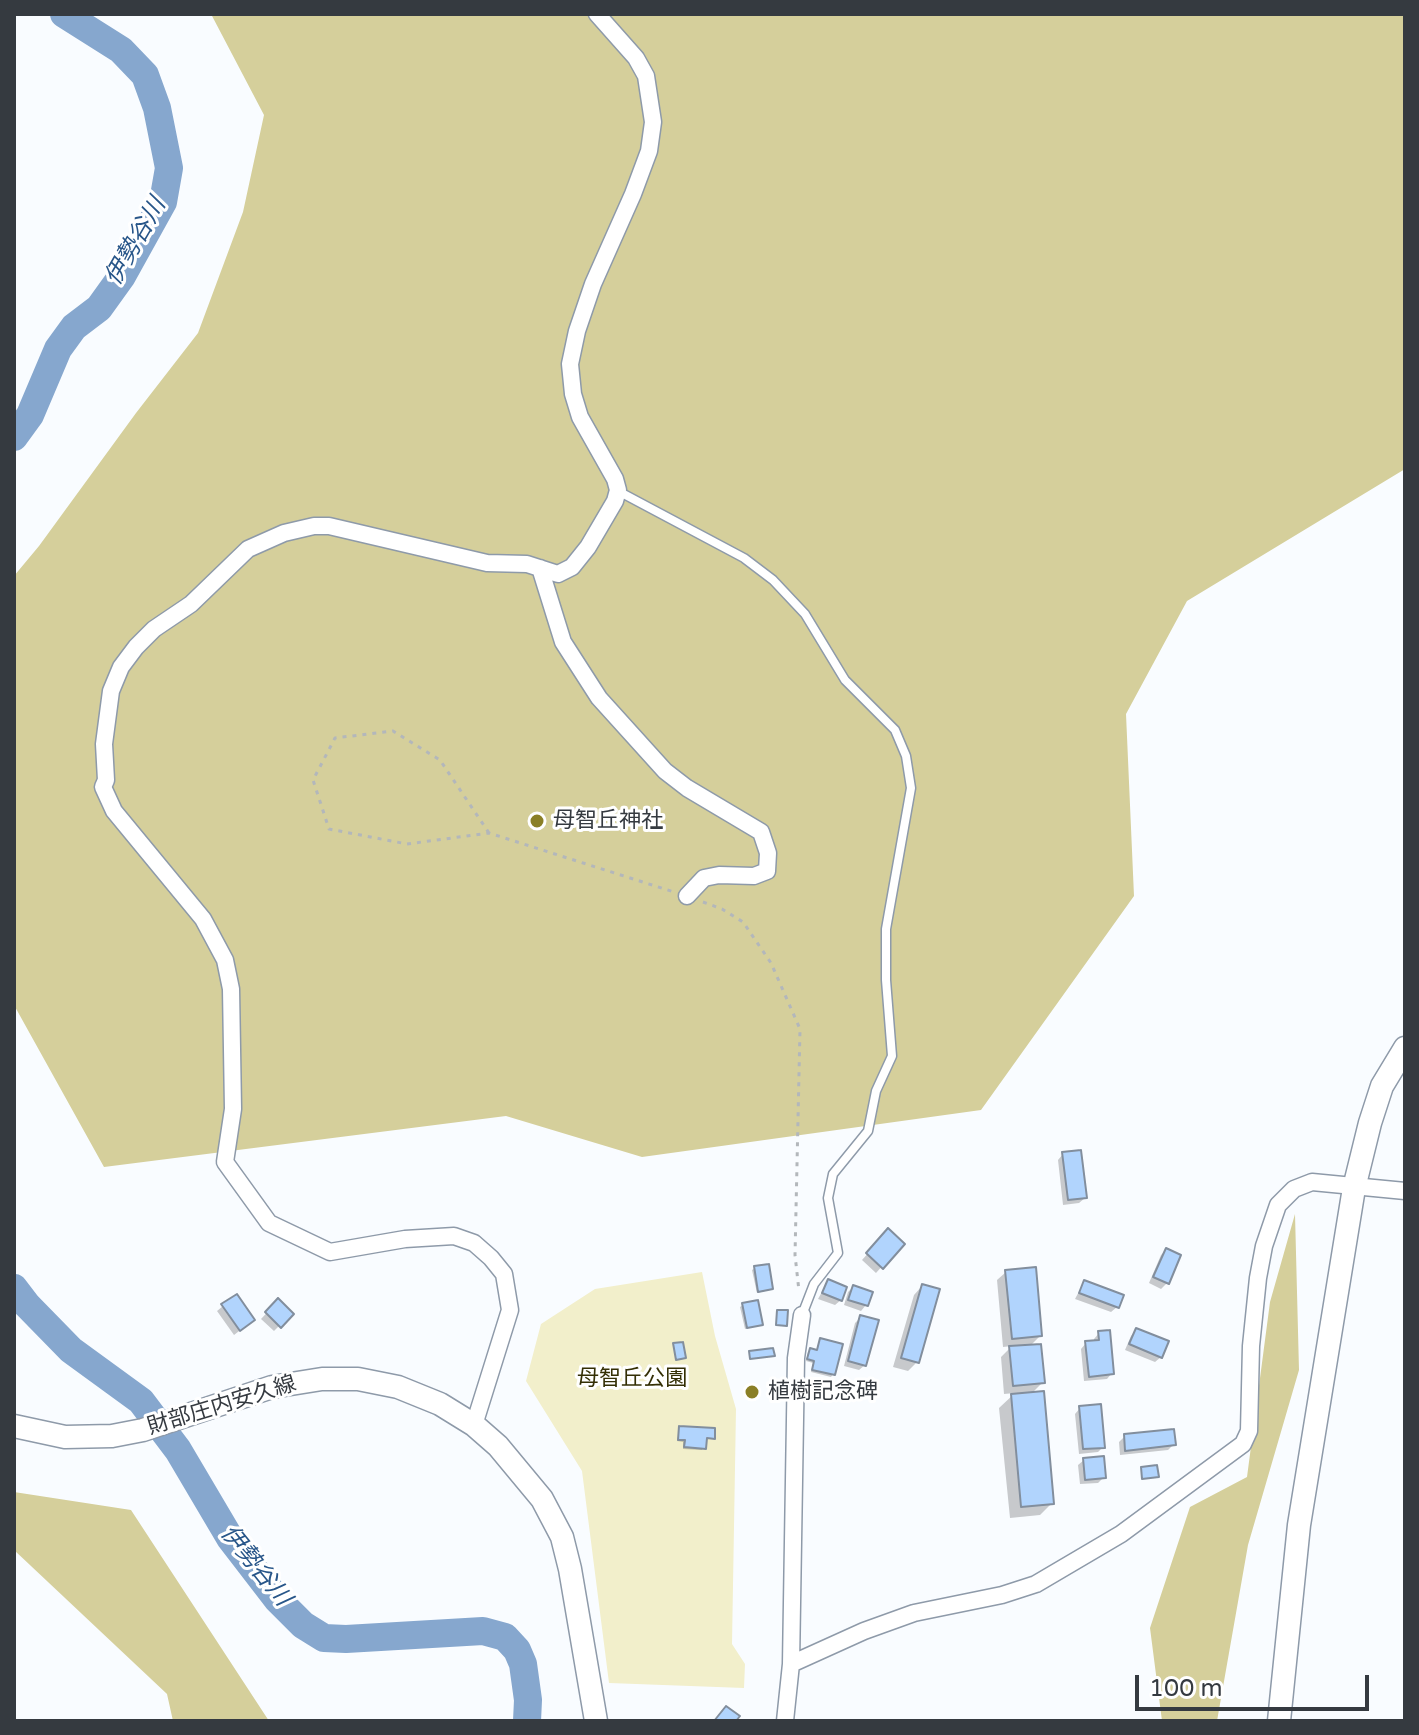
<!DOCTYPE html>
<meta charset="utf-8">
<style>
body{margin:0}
#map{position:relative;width:1419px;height:1735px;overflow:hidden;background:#f9fcff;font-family:"Varela Round",sans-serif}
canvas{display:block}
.frame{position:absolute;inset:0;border:16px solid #353a40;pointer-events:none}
.scale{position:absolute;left:1135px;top:1675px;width:234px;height:36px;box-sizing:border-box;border:4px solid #353a40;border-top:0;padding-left:10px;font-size:24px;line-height:28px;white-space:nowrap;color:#353a40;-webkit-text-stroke:6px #fff;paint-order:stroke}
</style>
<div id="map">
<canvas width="1419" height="1735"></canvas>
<div class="frame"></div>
<div class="scale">100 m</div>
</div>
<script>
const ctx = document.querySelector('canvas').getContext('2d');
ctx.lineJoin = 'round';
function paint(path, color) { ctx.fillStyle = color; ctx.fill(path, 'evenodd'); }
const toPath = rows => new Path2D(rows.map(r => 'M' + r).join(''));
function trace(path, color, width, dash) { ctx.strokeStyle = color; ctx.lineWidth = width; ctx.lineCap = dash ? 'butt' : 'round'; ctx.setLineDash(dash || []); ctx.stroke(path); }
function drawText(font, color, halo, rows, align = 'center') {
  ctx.font = font + ' "Varela Round","Noto Sans JP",sans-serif'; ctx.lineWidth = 6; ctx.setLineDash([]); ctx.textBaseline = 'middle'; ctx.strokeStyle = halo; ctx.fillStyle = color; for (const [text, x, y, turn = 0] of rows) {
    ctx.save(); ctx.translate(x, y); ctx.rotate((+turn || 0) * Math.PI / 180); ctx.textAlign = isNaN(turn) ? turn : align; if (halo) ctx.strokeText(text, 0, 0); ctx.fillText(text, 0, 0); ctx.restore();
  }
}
paint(toPath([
 [702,1272,715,1336,736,1409,732,1644,745,1664,744,1688,609,1683,582,1471,526,1381,541,1324,595,1289]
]), '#f2efcb');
paint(toPath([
 [211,14,1405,14,1405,469,1187,601,1126,714,1134,896,981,1110,642,1157,506,1116,104,1167,14,1005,14,576,39,546,136,413,198,333,243,212,264,115],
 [1295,1214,1299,1370,1248,1545,1217,1721,1162,1721,1150,1628,1190,1507,1247,1477,1270,1302],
 [14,1492,131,1510,269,1721,173,1721,167,1694,14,1550]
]), '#d5cf9b');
paint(toPath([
 [1063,1154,1085,1198,1079,1203,1063,1205,1058,1160],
 [888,1231,902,1244,876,1273,862,1260],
 [1166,1250,1179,1256,1167,1283,1161,1289,1149,1283,1161,1255],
 [755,1268,771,1288,769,1290,757,1293,752,1270],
 [1006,1272,1040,1336,1029,1347,1043,1382,1030,1395,1052,1503,1040,1515,1010,1518,999,1408,1015,1393,1004,1394,1001,1357,1012,1346,1003,1347,997,1280],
 [828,1281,841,1300,835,1305,818,1299],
 [1084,1282,1117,1307,1111,1312,1075,1299],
 [922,1286,917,1362,908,1371,893,1367,914,1295],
 [853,1287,866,1305,861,1311,844,1305,848,1292],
 [278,1301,291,1314,274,1331,261,1319],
 [743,1305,761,1324,758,1326,745,1329,740,1307],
 [223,1306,247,1325,234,1335,217,1311],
 [861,1317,865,1365,859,1370,844,1366,855,1323],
 [1136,1330,1161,1357,1155,1362,1125,1350,1131,1336],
 [1099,1333,1112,1373,1107,1379,1084,1381,1081,1349,1086,1343,1094,1342,1094,1339],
 [821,1340,833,1374,831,1377,811,1372,813,1363,806,1361,808,1352,816,1352],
 [1080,1408,1103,1447,1098,1452,1079,1454,1075,1414],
 [680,1428,713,1438,705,1439,702,1450,683,1449,683,1442,677,1441],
 [1125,1436,1174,1444,1168,1450,1120,1455,1119,1442],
 [1084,1460,1104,1477,1098,1483,1080,1484,1078,1465]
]), '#0003');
trace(toPath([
 [14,437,30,415,58,349,74,327,99,308,122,276,163,202,169,168,157,108,145,75,121,50,64,14],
 [14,1288,27,1305,71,1350,141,1401,178,1450,230,1538,277,1599,303,1625,324,1638,346,1639,483,1631,505,1637,517,1650,523,1664,528,1700,527,1721]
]), '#86a7ce', 28);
const building = toPath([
 [1081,1150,1087,1198,1068,1200,1062,1152,1081,1150],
 [888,1228,905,1244,883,1269,866,1253,888,1228],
 [1166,1248,1181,1255,1169,1284,1153,1277,1166,1248],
 [769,1264,773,1289,758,1292,754,1266,769,1264],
 [1036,1267,1042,1336,1012,1339,1005,1270,1036,1267],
 [828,1279,847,1287,842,1301,822,1293,828,1279],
 [1084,1280,1124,1295,1119,1308,1079,1293,1084,1280],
 [922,1284,940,1289,919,1363,901,1358,922,1284],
 [853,1285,873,1292,868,1306,848,1300,853,1285],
 [237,1294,255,1320,240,1331,221,1304,237,1294],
 [278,1298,294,1314,281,1328,265,1312,278,1298],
 [758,1300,763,1325,747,1328,742,1303,758,1300],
 [777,1310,788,1310,787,1326,776,1325,777,1310],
 [860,1315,879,1320,866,1366,848,1361,860,1315],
 [1136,1328,1169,1341,1162,1358,1129,1344,1136,1328],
 [1110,1330,1114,1374,1089,1377,1085,1341,1099,1340,1098,1331,1110,1330],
 [820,1338,843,1344,835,1375,812,1370,814,1361,807,1359,810,1348,817,1350,820,1338],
 [683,1342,686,1358,676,1360,673,1343,683,1342],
 [1041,1344,1045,1383,1013,1386,1009,1346,1041,1344],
 [773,1348,775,1356,750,1359,749,1351,773,1348],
 [1044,1391,1054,1504,1021,1507,1011,1394,1044,1391],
 [1101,1404,1105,1448,1083,1449,1079,1406,1101,1404],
 [679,1426,715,1428,715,1439,707,1438,706,1449,684,1447,685,1440,678,1440,679,1426],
 [1174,1429,1176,1445,1125,1451,1124,1434,1174,1429],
 [1104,1456,1106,1478,1085,1480,1083,1458,1104,1456],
 [1157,1465,1159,1477,1142,1479,1141,1467,1157,1465],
 [726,1706,740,1716,736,1721,714,1721,726,1706]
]);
paint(building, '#b1d4fd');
trace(building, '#828e9d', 2);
const lane = toPath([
 [618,491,744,558,773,580,805,614,845,680,895,730,906,756,911,788,886,929,886,980,892,1056,876,1091,868,1131,833,1174,828,1198,838,1253,814,1284,802,1315]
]);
const street = toPath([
 [540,568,563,642,599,698,665,771,687,788,761,832,768,853,767,871,754,876,719,875,704,878,687,896],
 [474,1425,510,1310,504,1274,491,1258,474,1243,454,1236,405,1239,330,1252,269,1223,225,1162,233,1109,231,989,225,960,203,919,114,811,103,787,106,780,104,744,111,691,121,667,136,647,154,629,191,604,248,549,284,533,314,526,329,526,487,563,527,564,558,574,572,567,588,547,615,501,618,490,615,479,580,417,573,394,570,364,577,331,593,284,633,194,649,151,653,122,646,76,636,58,597,14],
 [791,1664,864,1631,914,1613,1002,1595,1036,1584,1121,1534,1243,1444,1249,1431,1251,1346,1258,1278,1264,1246,1278,1205,1294,1189,1312,1182,1405,1191],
 [785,1721,791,1664,796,1358,802,1315]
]);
const secondary = toPath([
 [14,1426,65,1437,112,1436,143,1430,272,1387,322,1379,358,1379,398,1387,440,1404,474,1425,498,1446,542,1499,562,1537,570,1569,596,1721],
 [1279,1721,1299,1525,1354,1188,1370,1123,1382,1086,1405,1048]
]);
trace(lane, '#8e9aa9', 11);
trace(street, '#8e9aa9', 19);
trace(secondary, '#8e9aa9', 25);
trace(toPath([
 [489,833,440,760,393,731,335,738,313,780,329,829,407,844,489,833,674,892],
 [703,902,722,909,743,922,771,963,800,1029,795,1255,799,1291]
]), '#b3b7bb', 3, [4, 6]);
trace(lane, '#fff', 8);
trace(street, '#fff', 16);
trace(secondary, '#fff', 22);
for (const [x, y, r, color] of [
 [537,821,8,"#8a7f26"],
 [752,1392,8,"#8a7f26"]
]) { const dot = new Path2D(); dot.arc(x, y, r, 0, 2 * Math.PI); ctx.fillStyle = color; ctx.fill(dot); trace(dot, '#fff', 3); }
drawText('22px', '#353a40', '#fff', [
 ["母智丘神社",553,821],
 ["植樹記念碑",768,1392]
], 'left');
drawText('22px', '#342f05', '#fff', [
 ["母智丘公園",632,1379]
]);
drawText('22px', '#353a40', '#fff', [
 ["財部庄内安久線",222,1406,-17]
]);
drawText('italic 24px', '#285689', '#fff', [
 ["伊勢谷川",136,242,-60],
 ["伊勢谷川",255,1566,51]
]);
</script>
